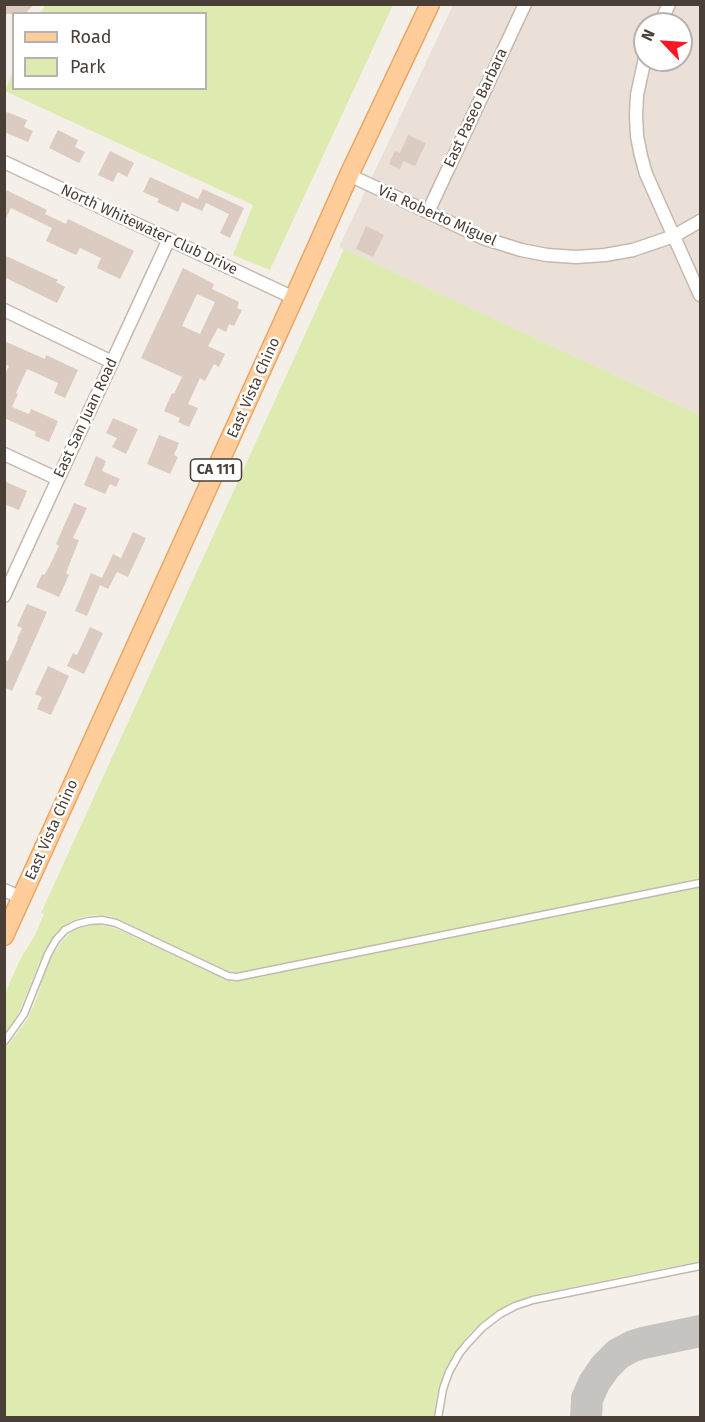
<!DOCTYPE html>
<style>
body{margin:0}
#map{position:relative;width:705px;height:1422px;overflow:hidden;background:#f5efe9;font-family:"Fira Sans",sans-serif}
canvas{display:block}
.frame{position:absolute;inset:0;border:6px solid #4a3f37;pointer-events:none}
.legend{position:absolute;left:12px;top:12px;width:195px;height:78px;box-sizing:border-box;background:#fff;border:2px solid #b7b2af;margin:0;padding:8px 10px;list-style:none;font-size:18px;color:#4a3f37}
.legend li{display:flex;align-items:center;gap:12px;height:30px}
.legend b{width:30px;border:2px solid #b7b2af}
.north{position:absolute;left:633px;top:12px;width:60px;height:60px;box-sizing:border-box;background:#fff;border:2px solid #b7b2af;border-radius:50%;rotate:295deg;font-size:16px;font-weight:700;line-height:24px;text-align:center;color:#4a3f37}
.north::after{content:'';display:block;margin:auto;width:21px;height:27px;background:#ff1724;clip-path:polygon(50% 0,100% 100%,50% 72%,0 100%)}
</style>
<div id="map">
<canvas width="705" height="1422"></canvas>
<div class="frame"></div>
<ul class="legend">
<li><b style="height:8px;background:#ffcd99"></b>Road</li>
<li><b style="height:16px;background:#ddebb1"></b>Park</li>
</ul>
<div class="north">N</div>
</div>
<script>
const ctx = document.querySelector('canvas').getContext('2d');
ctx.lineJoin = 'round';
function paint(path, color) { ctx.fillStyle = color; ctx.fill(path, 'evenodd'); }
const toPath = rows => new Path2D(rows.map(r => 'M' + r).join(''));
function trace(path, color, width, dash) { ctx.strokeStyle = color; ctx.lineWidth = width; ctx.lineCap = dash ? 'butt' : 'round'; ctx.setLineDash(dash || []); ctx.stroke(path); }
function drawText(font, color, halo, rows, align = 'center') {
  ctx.font = font + ' "Fira Sans",sans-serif'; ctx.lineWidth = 5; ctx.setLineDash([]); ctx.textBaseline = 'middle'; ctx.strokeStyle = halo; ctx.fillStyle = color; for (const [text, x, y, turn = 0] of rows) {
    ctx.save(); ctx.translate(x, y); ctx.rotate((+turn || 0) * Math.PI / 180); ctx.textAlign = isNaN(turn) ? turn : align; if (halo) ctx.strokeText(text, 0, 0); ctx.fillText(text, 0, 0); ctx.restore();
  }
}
paint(toPath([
 [453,5,700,5,700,415,339,247],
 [645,24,681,24,681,60,645,60]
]), '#eae0d7');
paint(toPath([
 [45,5,393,5,270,270,233,255,253,205,5,91,13,71,14,88,206,88,206,14,41,13],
 [344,249,700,415,700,1261,538,1294,509,1305,495,1313,471,1332,462,1343,449,1363,437,1396,434,1417,5,1417,5,1049,27,1020,37,998,48,962,63,940,71,932,79,928,97,924,117,929,232,982,239,973,227,971,118,919,110,916,90,915,74,920,66,924,54,937,39,963,17,1018,5,1035,5,993,20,960,35,935,44,914,41,913]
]), '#ddebb1');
trace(toPath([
 [586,1418,587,1399,594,1383,605,1367,618,1354,633,1346,643,1343,700,1331]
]), '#c6c4c0', 32);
paint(toPath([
 [4,4,35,4,24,14,4,14],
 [7,112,27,120,24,127,33,131,28,142,4,132,4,117],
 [58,130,78,140,75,147,85,152,79,163,49,148],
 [408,135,426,143,415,166,403,161,400,169,389,164,395,151,400,153],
 [110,151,134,163,127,177,118,172,113,182,98,175],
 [150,177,198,199,203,189,244,208,230,238,220,233,229,214,206,203,202,211,182,202,178,212,157,202,159,199,143,192],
 [4,189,47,210,45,214,66,224,68,219,134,251,120,279,97,268,101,258,80,248,76,255,46,241,52,228,11,208,4,222],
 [366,226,384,235,373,257,356,249],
 [4,255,58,280,56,282,65,287,57,303,4,277],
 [183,268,214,284,212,289,239,302,237,308,242,310,234,326,229,324,226,332,218,328,208,346,225,354,219,367,214,364,205,381,200,378,188,404,198,408,189,427,178,422,180,418,164,411,172,393,174,394,182,377,141,358],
 [197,294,215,302,200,334,182,326],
 [4,341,45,359,46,355,78,370,65,398,54,393,58,383,27,369,16,393,18,394,12,407,29,414,31,409,58,421,49,442,35,436,36,432,6,419,4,421,4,376,9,366,4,364],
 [113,418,138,429,126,454,112,447,117,438,106,433],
 [159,435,179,443,174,455,178,457,170,474,147,464],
 [96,456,106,461,102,471,120,479,116,487,110,484,105,494,84,485],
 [4,481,27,491,19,510,4,504],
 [74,503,87,508,73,538,79,540,66,573,69,575,59,597,36,587,42,574,44,575,49,567,59,546,56,544],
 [133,532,146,538,128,577,117,572,108,589,100,585,87,616,75,611,91,573,102,578,113,554,121,558],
 [27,604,47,612,12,691,4,687,4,660,8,661,18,639,17,639,22,628,17,626],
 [90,627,103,633,84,674,67,666,73,653,77,655],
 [48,666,69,676,51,715,37,709,42,697,35,694]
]), '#dbcbc1');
const lane = toPath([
 [4,1042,24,1014,48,954,56,940,65,930,77,924,89,921,102,920,116,923,228,976,237,977,700,883],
 [438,1418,443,1389,449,1372,459,1354,467,1344,483,1327,500,1314,515,1306,533,1300,700,1266]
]);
const street = toPath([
 [660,24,669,4],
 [645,58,637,95,636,115,637,136,641,156,646,174,700,295],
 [4,162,294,298],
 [349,175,483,238,521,250,547,255,576,257,605,255,633,250,674,236,700,221],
 [428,212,525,4],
 [4,310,112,362],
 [4,454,58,479],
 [4,596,169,239],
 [4,890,22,898]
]);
const primary = toPath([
 [4,936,294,298,349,175,430,4]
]);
trace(lane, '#c5b8ae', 9);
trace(street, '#c5b8ae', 15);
trace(primary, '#eaa563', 21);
trace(lane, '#fff', 6);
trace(street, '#fff', 12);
trace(primary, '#ffcd99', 18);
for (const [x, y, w] of [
 [216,470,51]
]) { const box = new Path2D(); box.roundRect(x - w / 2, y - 11, w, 22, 4.5); ctx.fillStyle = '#fff'; ctx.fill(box); trace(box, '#4a3f37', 1.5); }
drawText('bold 14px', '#4a3f37', null, [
 ["CA 111",216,470]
]);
drawText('15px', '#4a3f37', '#fff', [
 ["East Paseo Barbara",476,108,-65],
 ["Via Roberto Miguel",437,216,24],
 ["North Whitewater Club Drive",149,230,25],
 ["East Vista Chino",254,388,-66],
 ["East San Juan Road",86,418,-65],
 ["East Vista Chino",52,830,-66]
]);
</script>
